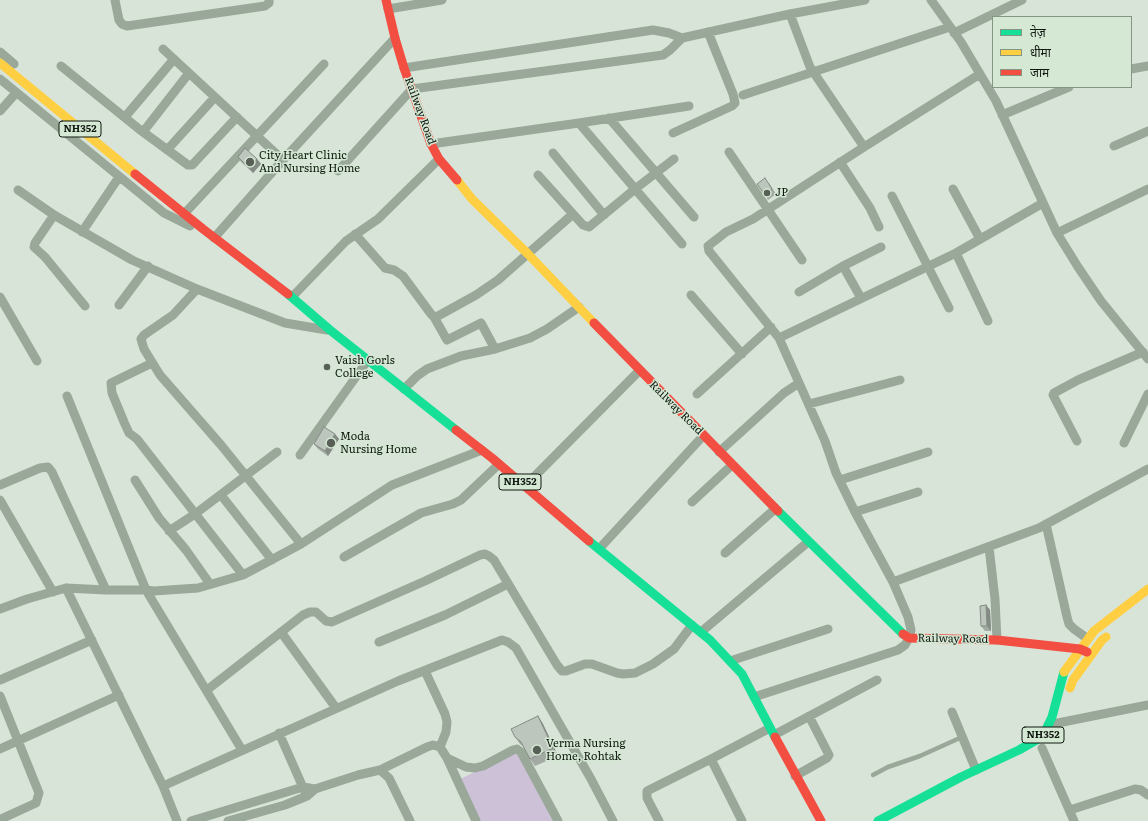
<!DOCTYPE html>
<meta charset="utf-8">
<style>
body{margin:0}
#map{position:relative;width:1148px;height:821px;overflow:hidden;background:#d9e4d9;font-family:Literata,"Noto Sans Devanagari",serif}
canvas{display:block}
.legend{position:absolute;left:992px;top:16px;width:140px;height:72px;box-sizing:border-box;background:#d4e8d4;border:1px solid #869586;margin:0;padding:5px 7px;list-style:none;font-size:12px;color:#111811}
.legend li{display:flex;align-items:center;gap:8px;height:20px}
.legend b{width:20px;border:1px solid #869586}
</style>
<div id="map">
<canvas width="1148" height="821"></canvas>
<ul class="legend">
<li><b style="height:5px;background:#16e098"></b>तेज़</li>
<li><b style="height:5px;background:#ffcf43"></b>धीमा</li>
<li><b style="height:5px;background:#f24e42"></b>जाम</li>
</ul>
</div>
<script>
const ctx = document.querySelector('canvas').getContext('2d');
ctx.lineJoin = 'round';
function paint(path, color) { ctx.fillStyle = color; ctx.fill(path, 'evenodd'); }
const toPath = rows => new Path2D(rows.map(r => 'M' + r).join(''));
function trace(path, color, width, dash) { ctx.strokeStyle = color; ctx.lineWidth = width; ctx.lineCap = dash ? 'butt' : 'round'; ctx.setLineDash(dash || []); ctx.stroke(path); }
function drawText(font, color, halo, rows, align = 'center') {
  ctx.font = font + ' Literata,serif'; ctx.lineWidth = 3; ctx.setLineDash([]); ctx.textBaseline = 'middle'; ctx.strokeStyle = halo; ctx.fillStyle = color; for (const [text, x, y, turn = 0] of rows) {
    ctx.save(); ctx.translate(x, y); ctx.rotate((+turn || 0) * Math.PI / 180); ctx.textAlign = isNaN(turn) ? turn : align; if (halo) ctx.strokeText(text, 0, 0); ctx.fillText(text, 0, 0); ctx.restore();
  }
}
paint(toPath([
 [517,752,553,821,475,821,456,781]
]), '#cdc1d8');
trace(toPath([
 [873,775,888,767,920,756,962,737]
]), '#99a899', 4.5);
trace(toPath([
 [115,0,119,20,122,24,127,26,265,6,269,3,269,0],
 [931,0,961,42,996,101,1057,233,1078,267,1101,301,1148,359],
 [388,9,442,0],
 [790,14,810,67,864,147],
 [954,33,1022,0],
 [163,49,283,160],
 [0,52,14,64],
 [61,66,139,129,188,165,192,165,195,162,237,117],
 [404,68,653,30,669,33,682,38],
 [1131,69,1148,66],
 [0,79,164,213,190,226],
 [743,95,950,27],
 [0,111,16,93],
 [1002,115,1069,87],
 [125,117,174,59],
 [609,118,694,217],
 [579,123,682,244],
 [143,132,189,73],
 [673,133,732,106,735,103,733,94,708,32],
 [431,144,579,123,689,106],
 [1114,146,1148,131],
 [167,150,215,97],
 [729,152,802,260],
 [553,153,604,215],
 [840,162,870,208,879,227],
 [338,171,412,89,663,55,670,50,682,38,790,14,865,0],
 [538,175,573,214],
 [953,189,980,239],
 [18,190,54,215,132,260,197,289,285,323,327,330],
 [892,196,949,308],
 [184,214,324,64],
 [54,215,35,243,34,247,45,257,85,306],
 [82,232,119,177],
 [1057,233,1148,189],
 [355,234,385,268,394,270,403,276,431,314,434,317,438,316,476,295,498,280,573,214,583,225,589,227,635,189,674,159],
 [214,238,283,160,395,38],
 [956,253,988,321],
 [843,266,861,298],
 [197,289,173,315,144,335,141,339,144,349,160,375,221,445,301,544],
 [799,292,843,266,881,247],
 [691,295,742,354],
 [0,297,37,361],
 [292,297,346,241,378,219,439,159],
 [119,305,148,266],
 [434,317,447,340,481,323,495,349],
 [779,338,956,253,1043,203],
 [152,363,111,383,112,393,124,422,129,433,137,439,243,575],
 [404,389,417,376,427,369,461,356,495,349,530,338,547,329,579,307],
 [697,394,771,327],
 [67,396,146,590,242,750],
 [809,404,900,380],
 [1077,441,1053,395,1054,393,1078,380,1143,352],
 [1124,443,1148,394],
 [719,452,784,393,799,383],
 [300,455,368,360],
 [135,480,159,518,186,550,210,584],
 [840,480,928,452],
 [0,485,40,468,48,467,52,472,106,590],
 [525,486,639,371],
 [221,495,272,560],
 [0,500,53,592],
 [692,502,732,465],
 [855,512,918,492],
 [1046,524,1067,617,1069,624,1074,629,1088,639],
 [169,531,195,514,277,452],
 [989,547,995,599,997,640],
 [599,549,703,436],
 [725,553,775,509],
 [344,557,421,513,453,504,461,500,499,464],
 [893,582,1039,528,1148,469],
 [66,588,163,786,177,821],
 [0,609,27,599,66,588,106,590,146,590,154,591,198,588,243,575,301,544,392,485,482,450],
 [281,632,336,708],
 [701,632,808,542],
 [379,642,445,615,508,584],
 [730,661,828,629],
 [425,671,445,714,447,722,446,732,440,747],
 [0,680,92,640],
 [207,690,303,615,310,612,316,612,326,621,332,622,425,581,480,555,485,554,489,556,494,560,557,665,562,671,566,671,585,664,592,664,617,673,623,674,635,673,653,664,674,649,692,625],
 [0,696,39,793,36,803,1,819],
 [754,697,898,650,905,645,909,638,911,630,908,617,893,582,855,512,836,473,825,441,779,338,709,251,708,246,726,232,753,219,864,147,980,74],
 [952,712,976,770],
 [1048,725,1148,705],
 [279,733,305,792],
 [774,735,877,680],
 [1042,748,1074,821],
 [0,749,119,695],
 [447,758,466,767,475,768,483,766,513,750,517,749,521,752,558,821],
 [711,759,742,821],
 [380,770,427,747,433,745,440,747,447,758,476,821],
 [795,776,827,758,829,755,809,716],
 [163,786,398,681,502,640,508,642,516,648,591,779,613,821],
 [1070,810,1135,789,1141,790,1148,795],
 [191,821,303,787,315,789],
 [228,821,285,805,307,796,315,789,358,775,380,770,389,778,410,821],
 [659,821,647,798,647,791,711,759,770,728]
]), '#99a899', 9);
trace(toPath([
 [288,294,330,330,456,430],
 [778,511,903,634],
 [589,541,710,640,742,674,775,737],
 [878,821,961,777,1019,750,1038,739,1044,734,1052,717,1064,672]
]), '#16e098', 9);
trace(toPath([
 [0,63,135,174],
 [457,180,472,199,528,254,594,323],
 [1064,672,1094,631,1148,589],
 [1070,688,1073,680,1102,640,1106,637]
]), '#ffcf43', 9);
trace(toPath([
 [386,0,395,38,404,68,431,144,439,159,457,180],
 [135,174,203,229,288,294],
 [594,323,778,511],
 [456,430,492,458,589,541],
 [903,634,909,638,997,640,1080,649,1087,652],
 [775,737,821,821]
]), '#f24e42', 9);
paint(toPath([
 [238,157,257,159,261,164,253,173,241,162],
 [769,183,776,194,768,200,757,184],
 [335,434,339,439,328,456,318,449,314,444],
 [986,605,990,610,991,631,985,631,981,626],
 [538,716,543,724,558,756,535,766,530,759,524,747,520,744,515,737]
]), '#a3aaa3');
paint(toPath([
 [257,159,261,164,253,173,249,168],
 [335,434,339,439,328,456,325,451],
 [986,605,990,610,991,631,987,626],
 [538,716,543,724,558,756,553,748]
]), '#848b84');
const building = toPath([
 [245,148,257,159,249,168,238,157,245,148],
 [765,178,772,189,765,195,757,184,765,178],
 [324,427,335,434,325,451,314,444,324,427],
 [986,605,987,626,981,626,980,606,986,605],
 [538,716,553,748,530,759,521,742,515,737,511,729,538,716]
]);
paint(building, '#bdc6bd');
trace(building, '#848b84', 1);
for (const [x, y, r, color] of [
 [250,162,5,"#575f57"],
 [767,193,4,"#575f57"],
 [327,367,4,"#575f57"],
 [331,443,5,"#575f57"],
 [537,750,5,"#575f57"]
]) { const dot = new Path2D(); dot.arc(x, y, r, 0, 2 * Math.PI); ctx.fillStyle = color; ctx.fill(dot); trace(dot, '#d4e8d4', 1.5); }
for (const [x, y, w] of [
 [80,129,42],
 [520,482,42],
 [1043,735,42]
]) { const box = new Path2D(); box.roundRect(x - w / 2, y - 8, w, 16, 3); ctx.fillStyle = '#d4e8d4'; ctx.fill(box); trace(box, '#111811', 1); }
drawText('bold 10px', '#111811', null, [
 ["NH352",80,129],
 ["NH352",520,482],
 ["NH352",1043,735]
]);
drawText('11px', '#111811', '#d4e8d4', [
 ["Railway Road",420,111,70],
 ["Railway Road",676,408,45],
 ["Railway Road",953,639,1]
]);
drawText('11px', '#111811', '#d4e8d4', [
 ["City Heart Clinic",259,156],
 ["And Nursing Home",259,169],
 ["JP",775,193],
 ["Vaish Gorls",335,361],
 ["College",335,374],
 ["Moda",340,437],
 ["Nursing Home",340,450],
 ["Verma Nursing",546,744],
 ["Home, Rohtak",546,757]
], 'left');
</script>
